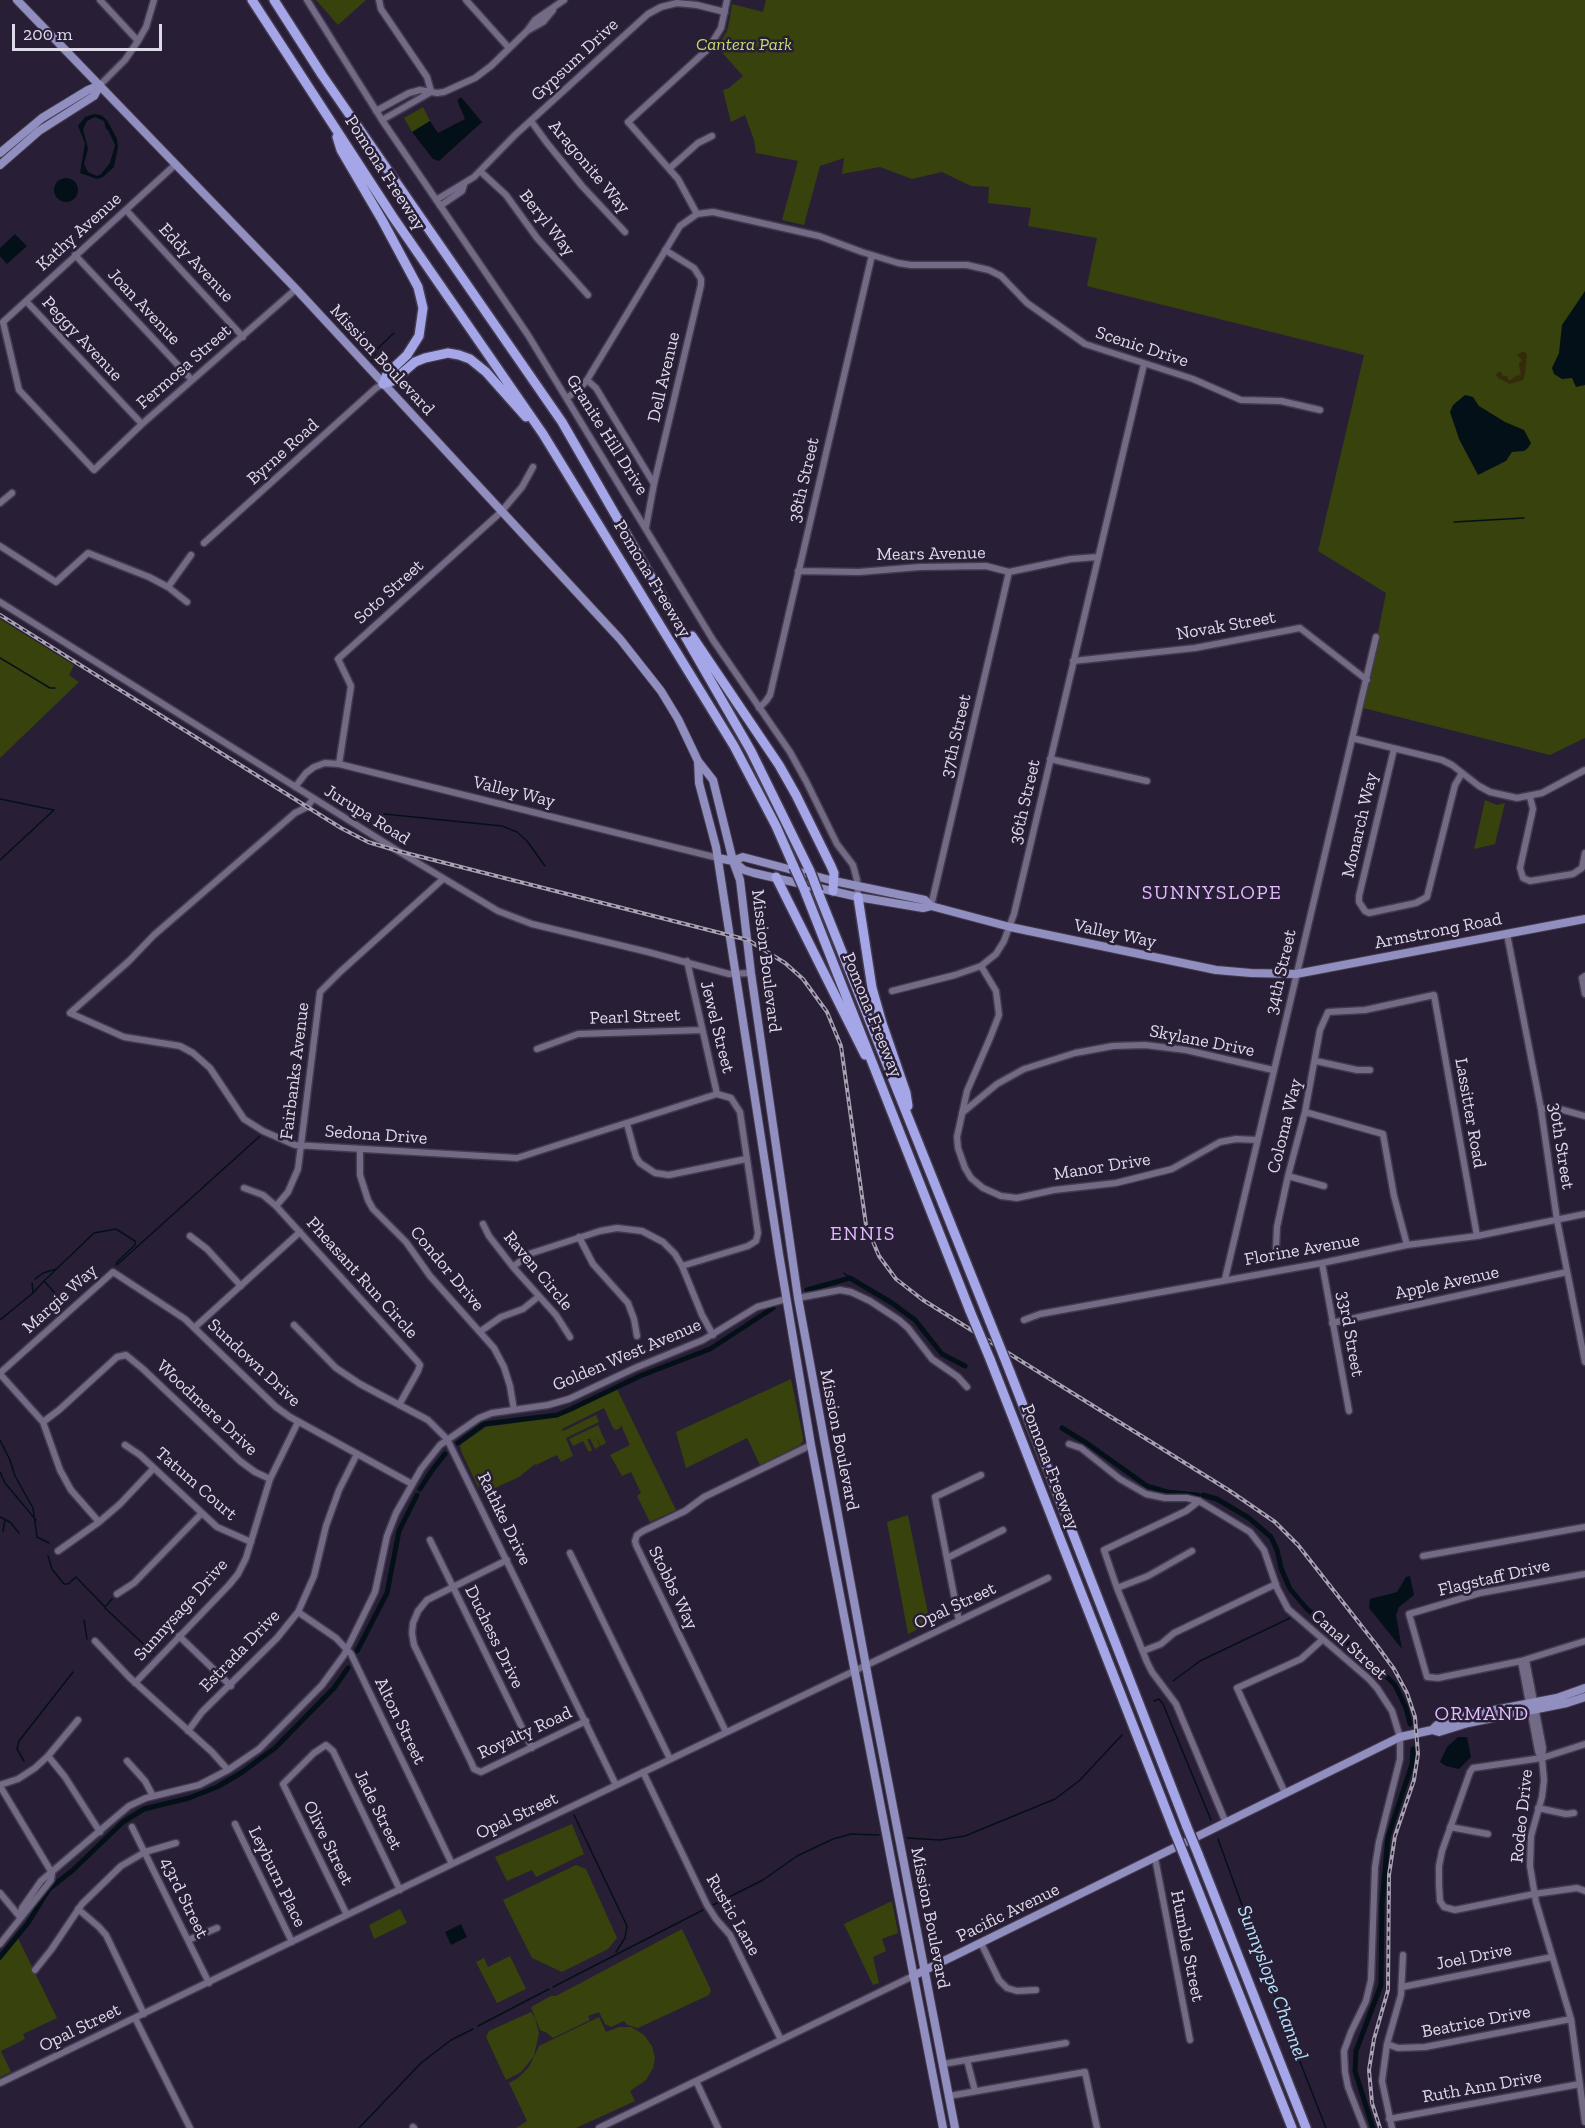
<!DOCTYPE html>
<style>
body{margin:0}
#map{position:relative;width:1585px;height:2128px;overflow:hidden;background:#281f36;font-family:"Zilla Slab",serif}
canvas{display:block}
.scale{position:absolute;left:12px;top:24px;width:150px;height:27px;box-sizing:border-box;border:3px solid #dfdae9;border-top:0;padding-left:8px;font-size:18px;line-height:21px;white-space:nowrap;color:#dfdae9;-webkit-text-stroke:4px #281f36;paint-order:stroke}
</style>
<div id="map">
<canvas width="1585" height="2128"></canvas>
<div class="scale">200 m</div>
</div>
<script>
const ctx = document.querySelector('canvas').getContext('2d');
ctx.lineJoin = 'round';
function paint(path, color) { ctx.fillStyle = color; ctx.fill(path, 'evenodd'); }
const toPath = rows => new Path2D(rows.map(r => 'M' + r).join(''));
function trace(path, color, width, dash) { ctx.strokeStyle = color; ctx.lineWidth = width; ctx.lineCap = dash ? 'butt' : 'round'; ctx.setLineDash(dash || []); ctx.stroke(path); }
function drawText(font, color, halo, rows, align = 'center') {
  ctx.font = font + ' "Zilla Slab",serif'; ctx.lineWidth = 5; ctx.setLineDash([]); ctx.textBaseline = 'middle'; ctx.strokeStyle = halo; ctx.fillStyle = color; for (const [text, x, y, turn = 0] of rows) {
    ctx.save(); ctx.translate(x, y); ctx.rotate((+turn || 0) * Math.PI / 180); ctx.textAlign = isNaN(turn) ? turn : align; if (halo) ctx.strokeText(text, 0, 0); ctx.fillText(text, 0, 0); ctx.restore();
  }
}
paint(toPath([
 [316,0,366,0,338,25],
 [766,0,1585,0,1585,738,1550,755,1363,708,1386,593,1318,551,1364,355,1087,286,1097,238,1028,226,1031,208,988,203,989,187,971,186,942,172,912,179,880,167,842,174,844,158,820,166,804,225,782,220,798,161,756,153,754,140,745,115,731,122,723,90,729,88,743,76,717,47,727,31,730,18,732,4,763,12],
 [423,107,430,121,412,132,404,118],
 [0,619,74,665,69,675,79,682,0,758],
 [1485,800,1497,805,1505,803,1495,844,1474,849],
 [791,1379,803,1437,803,1441,800,1445,760,1465,747,1438,686,1468,676,1432],
 [617,1389,676,1510,650,1522,637,1496,641,1493,631,1472,622,1476,610,1455,630,1445,621,1425,620,1428,616,1430,613,1428,604,1408,562,1429,563,1431,596,1415,599,1422,566,1438,573,1456,561,1462,557,1455,536,1465,535,1464,519,1477,486,1492,481,1486,478,1487,461,1451,460,1445,486,1427,558,1417],
 [598,1425,606,1443,601,1446,595,1435,600,1446,595,1449,590,1439,587,1439,592,1450,589,1452,583,1441,573,1446,569,1439],
 [908,1515,930,1623,908,1634,887,1522],
 [572,1824,584,1854,536,1877,532,1870,507,1881,495,1857],
 [576,1865,586,1869,617,1938,608,1949,562,1972,532,1958,503,1900],
 [892,1901,898,1933,882,1939,886,1951,873,1957,879,1983,873,1985,844,1924],
 [400,1909,407,1923,374,1939,369,1925],
 [682,1929,711,1990,709,1995,638,2028,627,2025,624,2021,611,2027,605,2024,599,2012,588,2016,590,2020,553,2038,547,2033,540,2030,531,2007,551,1996,556,1996],
 [18,1938,57,2018,23,2034,25,2039,1,2051,11,2072,0,2077,0,1961],
 [510,1956,526,1989,497,2003,476,1962,484,1958,488,1967],
 [531,2012,535,2018,539,2033,534,2056,521,2072,506,2080,486,2037,489,2031],
 [599,2017,606,2032,619,2027,631,2027,644,2035,652,2046,655,2058,653,2068,646,2080,630,2091,635,2101,576,2128,516,2128,527,2121,509,2083,518,2078,529,2067,539,2046]
]), '#38420c');
paint(toPath([
 [1522,352,1525,352,1527,355,1525,374,1523,380,1510,384,1498,378,1496,375,1498,372,1501,372,1503,376,1507,376,1509,381,1516,376,1521,375,1519,364,1522,360,1517,355]
]), '#342b0a');
paint(toPath([
 [461,97,482,122,439,161,433,159,412,132,430,121,438,133,465,119,457,100],
 [94,114,101,115,107,120,117,139,118,147,114,167,103,177,97,179,80,173,85,143,78,126,85,117],
 [95,117,104,121,106,129,108,130,115,145,110,163,101,174,97,176,88,172,84,164,88,149,83,129,87,121],
 '54 190a12 12 0 1 1 24 0a12 12 0 1 1-24 0Z',
 [15,234,27,246,7,264,0,256,0,248],
 [1585,291,1585,385,1576,387,1572,378,1562,379,1554,374,1552,368,1559,353,1562,325],
 [1465,395,1473,397,1479,406,1505,422,1524,430,1531,443,1528,448,1524,451,1512,452,1506,461,1478,475,1459,439,1450,412,1453,405],
 [1410,1576,1414,1595,1399,1607,1396,1615,1402,1649,1369,1608,1370,1599,1397,1592,1406,1577],
 [1458,1737,1467,1737,1471,1757,1459,1769,1446,1766,1440,1762,1447,1747],
 [461,1924,467,1937,451,1945,445,1932]
]), '#041017');
trace(toPath([
 [372,361,376,350,394,333],
 [1454,522,1524,518],
 [0,658,50,688,55,688],
 [0,799,54,810,0,860],
 [384,814,502,826,517,832,527,841,545,866],
 [118,1264,260,1136],
 [844,1273,850,1278],
 [35,1279,43,1273,56,1269],
 [32,1283,33,1293],
 [65,1304,44,1281,94,1233,116,1229,135,1241,135,1245,117,1262,116,1265],
 [0,1320,33,1293,43,1282],
 [0,1440,10,1460,15,1476,33,1508,37,1537,49,1543],
 [0,1472,5,1483,36,1520],
 [0,1517,10,1522,19,1533],
 [3,1531,5,1520],
 [48,1556,52,1569,64,1584,68,1584,76,1577,105,1607,112,1599],
 [105,1608,154,1654],
 [84,1620,87,1639],
 [1173,1681,1200,1661,1290,1618],
 [1154,1701,1159,1699,1163,1704,1211,1820],
 [24,1761,17,1749,19,1741,73,1672],
 [574,1815,627,1926,625,1938,616,1952],
 [907,1838,940,1840,965,1836,1055,1799,1079,1781,1122,1735],
 [1218,1839,1286,2026,1326,2128],
 [713,1905,763,1880,797,1856,833,1839,851,1834,879,1835],
 [553,1987,703,1910],
 [478,2026,549,1989],
 [359,2128,421,2063,451,2040,473,2029]
]), '#041017', 1.5);
trace(toPath([
 [807,1290,850,1278,892,1303,915,1320,942,1354,965,1366],
 [1062,1428,1088,1444,1147,1486,1167,1492,1198,1495],
 [458,1443,484,1424,557,1415,571,1409,640,1376,710,1349,773,1308],
 [420,1489,433,1469,445,1454],
 [1203,1495,1217,1499,1249,1518,1271,1537,1277,1550,1281,1568,1290,1589,1307,1609,1378,1668,1395,1685,1406,1708,1410,1724],
 [357,1651,387,1593,399,1531,417,1495],
 [0,1957,28,1923,49,1889,73,1870,123,1822,144,1809,189,1798,217,1787,241,1773,275,1748,334,1688,348,1668],
 [1373,2128,1355,2071,1356,2051,1381,1985,1382,1904,1388,1837,1412,1764,1413,1749]
]), '#041017', 5);
const minor = toPath([
 [100,0,138,41],
 [307,0,382,120,528,335,713,640,790,752,806,781,837,844,853,865,857,880,858,897],
 [379,0,381,9,427,77,431,91],
 [466,0,509,48],
 [527,31,543,22,553,10],
 [100,85,125,60,138,41,146,27,154,0],
 [376,111,409,93,420,90,437,93,444,92,475,78,491,66,527,31,535,20,564,0],
 [382,120,431,92],
 [531,121,547,143,582,186,625,232],
 [176,164,3,322,19,390,94,470,142,424,296,289],
 [670,168,698,143,712,136],
 [480,171,506,195,537,238,588,295],
 [436,200,474,177,515,135,648,14,661,7,677,3,697,5,725,12],
 [440,206,462,191,464,185],
 [126,210,243,337],
 [697,214,678,179,628,122,708,49,721,28,727,0],
 [75,255,192,380],
 [26,301,142,424],
 [587,380,596,388,654,484],
 [567,398,581,387,587,380,680,226,697,214,713,212,819,236,862,252,898,263,911,265,967,265,989,270,1001,276,1027,303,1085,344,1193,379,1241,400,1281,401,1320,410],
 [0,503,12,493],
 [646,527,654,484,701,285,701,279,694,268,665,250],
 [204,543,376,388,383,384],
 [0,546,56,582,88,553,149,577,168,587,187,602],
 [798,571,859,572,920,567,986,566,1009,572,1071,559,1098,557],
 [168,587,191,555],
 [0,602,398,851,498,911,532,924,648,952,729,974,751,973],
 [1073,661,1195,648,1300,628,1367,680],
 [759,708,766,701,770,695,872,255],
 [1352,738,1442,760,1452,765,1479,786,1490,792,1517,798,1542,793,1585,770],
 [1394,749,1359,896,1359,902,1365,911,1369,913,1416,903,1427,897,1455,785,1462,773],
 [1050,759,1147,781],
 [339,764,351,686,338,659,501,512,522,487,533,467],
 [295,787,306,773,314,767,325,763,339,764,718,858],
 [1530,797,1533,809,1520,868,1523,878,1530,881,1573,874,1582,868,1585,853],
 [313,799,307,807,295,813,154,935,129,961,70,1013,124,1037,180,1046,193,1053,210,1068,244,1119,263,1131,295,1145,517,1158,717,1094],
 [931,906,1009,572],
 [1507,934,1541,1109,1557,1220,1585,1362],
 [981,966,996,991,999,1015,990,1038,967,1091,957,1137,958,1148,965,1168,971,1178,983,1188,1001,1196,1017,1198,1054,1190,1116,1183,1172,1169,1220,1142,1236,1139,1257,1140],
 [1585,976,1582,978,1585,994],
 [892,991,955,975,981,966,996,954,1004,941,1014,914,1144,364],
 [537,1049,578,1034,702,1030],
 [1316,1061,1357,1070,1370,1070],
 [1541,1109,1556,1108,1585,1116],
 [1305,1112,1383,1134,1394,1196,1407,1245],
 [962,1113,997,1084,1024,1069,1075,1053,1113,1046,1145,1045,1186,1050,1273,1070],
 [627,1124,636,1157,640,1163,655,1173,669,1175,746,1159],
 [360,1149,360,1175,368,1200,373,1209,406,1242,430,1276,494,1348,504,1367,510,1386,514,1410],
 [1288,1176,1324,1186],
 [244,1188,263,1195,276,1206,417,1361,420,1365,418,1371,399,1405],
 [276,1206,288,1192,298,1169,320,992,340,972,443,879],
 [483,1224,489,1236,513,1267,556,1315,570,1337],
 [190,1236,207,1249,241,1286],
 [579,1237,593,1264,628,1303,634,1319,637,1336],
 [1276,1248,1277,1227,1288,1176,1305,1112,1320,1030,1328,1012,1365,1010,1434,995,1477,1236],
 [1322,1263,1349,1411],
 [682,1266,748,1246,756,1241,758,1233,740,1112,731,1098,717,1094,687,961],
 [513,1267,529,1254,600,1231,617,1228,642,1231,663,1242,675,1254,682,1266,702,1315,713,1335],
 [1225,1279,1376,637],
 [798,1298,840,1290,851,1292,870,1301,899,1320,908,1328,932,1359,958,1377,967,1387],
 [1024,1320,1040,1314,1322,1263,1407,1245,1477,1236,1585,1214],
 [1332,1323,1567,1272],
 [294,1325,336,1368,360,1384,428,1420,447,1439,616,1785],
 [194,1328,300,1232],
 [481,1331,501,1317,523,1309,538,1297],
 [0,1373,113,1272,185,1319,276,1407,290,1417,412,1484],
 [0,1374,43,1422,60,1470,71,1490,99,1522],
 [43,1422,59,1410,117,1357,126,1355,143,1369,240,1461,255,1472,270,1479],
 [1069,1444,1081,1448,1120,1479,1146,1494,1165,1498,1187,1498,1199,1501,1250,1532,1264,1550,1277,1588,1288,1609,1369,1679,1377,1688,1392,1711,1400,1737,1400,1759,1379,1842,1375,1867,1371,1980,1366,2001,1351,2032,1344,2051,1345,2072,1348,2087,1364,2128],
 [125,1445,140,1455,217,1527,251,1542],
 [1199,1501,1186,1511,1104,1550,1117,1588,1147,1662,1152,1672,1176,1704,1226,1823],
 [430,1540,532,1748],
 [58,1551,99,1522,120,1504,154,1468],
 [570,1553,670,1759],
 [1423,1556,1585,1527],
 [947,1558,1003,1530],
 [507,1560,427,1600,418,1611,413,1623,412,1633,414,1645,471,1762,474,1769,481,1772,586,1721],
 [1585,1574,1480,1593,1409,1614,1427,1677,1438,1678,1521,1661,1585,1641],
 [1117,1588,1148,1576,1192,1551],
 [117,1594,134,1583,202,1513],
 [298,1612,336,1638,351,1654,452,1864],
 [959,1621,935,1497,981,1475],
 [179,1636,231,1686],
 [95,1641,129,1677,212,1752,228,1770],
 [1143,1651,1161,1644,1174,1633,1276,1584],
 [1526,1660,1543,1748,1542,1758,1544,1780,1542,1797,1531,1836,1530,1866,1536,1902,1571,2019,1585,2122],
 [1521,1661,1538,1751,1541,1758],
 [135,1683,229,1585,238,1574,246,1558,270,1479,298,1422],
 [188,1731,202,1712,277,1638,298,1612,314,1576,326,1526,339,1490,357,1454],
 [726,1732,636,1545,635,1541,637,1535,643,1531,685,1511,704,1497,811,1445],
 [1585,1744,1542,1758,1473,1768,1470,1772,1442,1851,1439,1866,1439,1885,1440,1901,1444,1907,1455,1910,1534,1894,1577,1888,1585,1891],
 [48,1756,65,1777,100,1832],
 [127,1761,145,1781,153,1796],
 [643,1772,707,1905,716,1919,730,1935,781,2040],
 [0,1785,18,1779,35,1768,48,1756,78,1720],
 [0,1786,52,1873],
 [1285,1793,1237,1688,1301,1659,1322,1640],
 [1538,1808,1566,1814,1574,1813],
 [235,1824,292,1942],
 [132,1827,209,1983],
 [1450,1827,1488,1834],
 [1155,1858,1190,2040],
 [0,1893,20,1917],
 [78,1909,99,1927,106,1935,144,2014],
 [347,1915,283,1784,314,1753,326,1745,333,1751,400,1890],
 [20,1917,22,1908,41,1881,117,1816,129,1806,146,1798,199,1785,228,1770,259,1749,322,1685,344,1655,375,1592,387,1536,396,1513,421,1469,440,1445,479,1418,492,1413,548,1405,569,1399,635,1368,703,1340,757,1307,786,1299],
 [188,1940,217,1928],
 [981,1943,999,1980,1007,1988,1017,1991,1036,1990],
 [0,1944,51,1880,52,1873],
 [35,1970,51,1950,82,1904,121,1866,145,1852,176,1843],
 [1402,1987,1552,1957],
 [135,2018,190,2128],
 [1387,2044,1398,2048,1425,2047,1571,2019],
 [967,2060,975,2091],
 [943,2064,1066,2043],
 [696,2081,718,2128],
 [0,2083,452,1864,1048,1578],
 [949,2096,1085,2072,1097,2128],
 [1389,2119,1580,2084],
 [413,2127,414,2128],
 [599,2128,913,1976],
 [1392,2128,1382,2081,1387,2044,1401,1995,1403,1955]
]);
const major = toPath([
 [17,0,296,289,620,639,661,691,678,719,698,761,713,780,733,861,740,880,751,973,798,1298,868,1677,955,2128],
 [0,153,42,118,88,90,100,85],
 [0,165,39,131,94,96,100,85],
 [698,761,699,783,716,847,779,1254,811,1445,943,2128],
 [718,858,733,861,744,870,754,873,858,897,923,908,931,906],
 [733,861,743,857,834,881,925,900,931,906,1010,927,1216,970,1251,973,1296,974,1585,919],
 [1432,1730,1437,1725,1463,1716,1557,1698,1585,1688],
 [913,1976,1400,1737,1432,1730,1439,1732,1468,1723,1567,1703,1585,1697]
]);
const highway = toPath([
 [252,0,393,217,543,434,734,746,776,826,794,867],
 [274,0,322,75,562,422,751,751,810,871],
 [337,137,341,150,382,220,418,287,423,308,419,336,407,355,387,374,383,384],
 [383,384,393,381,415,362,425,358,448,353,459,355,470,359,486,372,526,417],
 [692,636,779,765,796,795,831,866,834,873,833,891],
 [776,877,865,1055],
 [804,889,970,1311],
 [818,892,990,1322],
 [858,897,872,988,882,1023,906,1093,908,1106],
 [990,1359,1175,1833],
 [1010,1372,1187,1827],
 [1198,1854,1306,2128],
 [1186,1860,1292,2128]
]);
trace(minor, '#423a4e', 9);
trace(major, '#423a4e', 10);
trace(highway, '#423a4e', 12);
trace(minor, '#736a85', 6);
trace(major, '#918ec0', 8);
trace(highway, '#a5a6e7', 9);
const rail = toPath([
 [0,615,341,828,368,842,398,851,748,940,785,963,803,979,827,1012,841,1046,866,1225,879,1256,896,1279,923,1300,1230,1491,1275,1522,1298,1545,1378,1647,1394,1669,1407,1693,1415,1717,1418,1754,1414,1780,1395,1836,1389,1875,1388,1990,1374,2039,1369,2070,1372,2103,1380,2128]
]);
trace(rail, '#a7a1b2', 4);
trace(rail, '#281f36', 1.5, [4.5]);
const highwayBridge = toPath([
 [794,867,804,889],
 [810,871,818,892],
 [970,1311,990,1359],
 [990,1322,1010,1372],
 [1187,1827,1198,1854],
 [1175,1833,1186,1860]
]);
trace(highwayBridge, '#423a4e', 12, []);
trace(highwayBridge, '#a5a6e7', 9);
drawText('italic 18px', '#c4dd6a', '#281f36', [
 ["Cantera Park",744,45]
]);
drawText('18px', '#dfdae9', '#281f36', [
 ["Gypsum Drive",575,60,-43],
 ["Aragonite Way",589,167,50],
 ["Pomona Freeway",385,173,57],
 ["Beryl Way",547,223,52],
 ["Kathy Avenue",79,232,-42],
 ["Eddy Avenue",196,263,47],
 ["Joan Avenue",144,307,47],
 ["Peggy Avenue",82,339,47],
 ["Scenic Drive",1142,347,18],
 ["Mission Boulevard",382,360,47],
 ["Fermosa Street",184,367,-41],
 ["Dell Avenue",664,377,-77],
 ["Granite Hill Drive",607,435,58],
 ["Byrne Road",283,452,-42],
 ["38th Street",804,480,-77],
 ["Mears Avenue",931,554,-1],
 ["Pomona Freeway",652,579,59],
 ["Soto Street",389,592,-42],
 ["Novak Street",1226,626,-10],
 ["37th Street",956,736,-77],
 ["Valley Way",514,792,14],
 ["36th Street",1025,802,-77],
 ["Jurupa Road",367,815,32],
 ["Monarch Way",1360,825,-77],
 ["Armstrong Road",1438,931,-11],
 ["Valley Way",1115,934,12],
 ["Mission Boulevard",766,961,83],
 ["34th Street",1281,972,-77],
 ["Pomona Freeway",872,1015,68],
 ["Pearl Street",635,1017,-2],
 ["Jewel Street",717,1027,76],
 ["Skylane Drive",1202,1041,11],
 ["Fairbanks Avenue",295,1071,-83],
 ["Lassitter Road",1470,1113,80],
 ["Coloma Way",1285,1126,-76],
 ["Sedona Drive",376,1135,4],
 ["30th Street",1561,1146,81],
 ["Manor Drive",1102,1167,-9],
 ["Florine Avenue",1302,1250,-10],
 ["Condor Drive",447,1269,50],
 ["Raven Circle",538,1271,50],
 ["Pheasant Run Circle",362,1278,48],
 ["Apple Avenue",1447,1283,-12],
 ["Margie Way",60,1299,-42],
 ["33rd Street",1350,1334,80],
 ["Golden West Avenue",627,1355,-23],
 ["Sundown Drive",254,1363,43],
 ["Woodmere Drive",207,1408,43],
 ["Mission Boulevard",839,1440,79],
 ["Pomona Freeway",1050,1467,69],
 ["Tatum Court",196,1484,41],
 ["Rathke Drive",504,1519,64],
 ["Flagstaff Drive",1494,1578,-13],
 ["Stobbs Way",673,1588,64],
 ["Opal Street",955,1606,-25],
 ["Sunnysage Drive",181,1610,-48],
 ["Duchess Drive",494,1637,64],
 ["Canal Street",1349,1645,42],
 ["Estrada Drive",240,1651,-46],
 ["Alton Street",400,1721,64],
 ["Royalty Road",525,1733,-25],
 ["Jade Street",378,1810,64],
 ["Opal Street",517,1816,-25],
 ["Rodeo Drive",1522,1816,-84],
 ["Olive Street",328,1843,64],
 ["Leyburn Place",277,1877,64],
 ["43rd Street",184,1898,64],
 ["Pacific Avenue",1008,1913,-26],
 ["Rustic Lane",733,1915,60],
 ["Mission Boulevard",930,1918,79],
 ["Humble Street",1187,1946,79],
 ["Joel Drive",1474,1957,-11],
 ["Beatrice Drive",1476,2022,-11],
 ["Opal Street",80,2028,-26],
 ["Ruth Ann Drive",1482,2087,-10]
]);
ctx.letterSpacing = '1.5px';
drawText('20px', '#e3bbfe', '#281f36', [
 ["SUNNYSLOPE",1212,893],
 ["ENNIS",863,1234],
 ["ORMAND",1482,1714]
]);
ctx.letterSpacing = '0px';
drawText('italic 20px', '#b6e4fc', '#281f36', [
 ["Sunnyslope Channel",1272,1983,69]
]);
</script>
